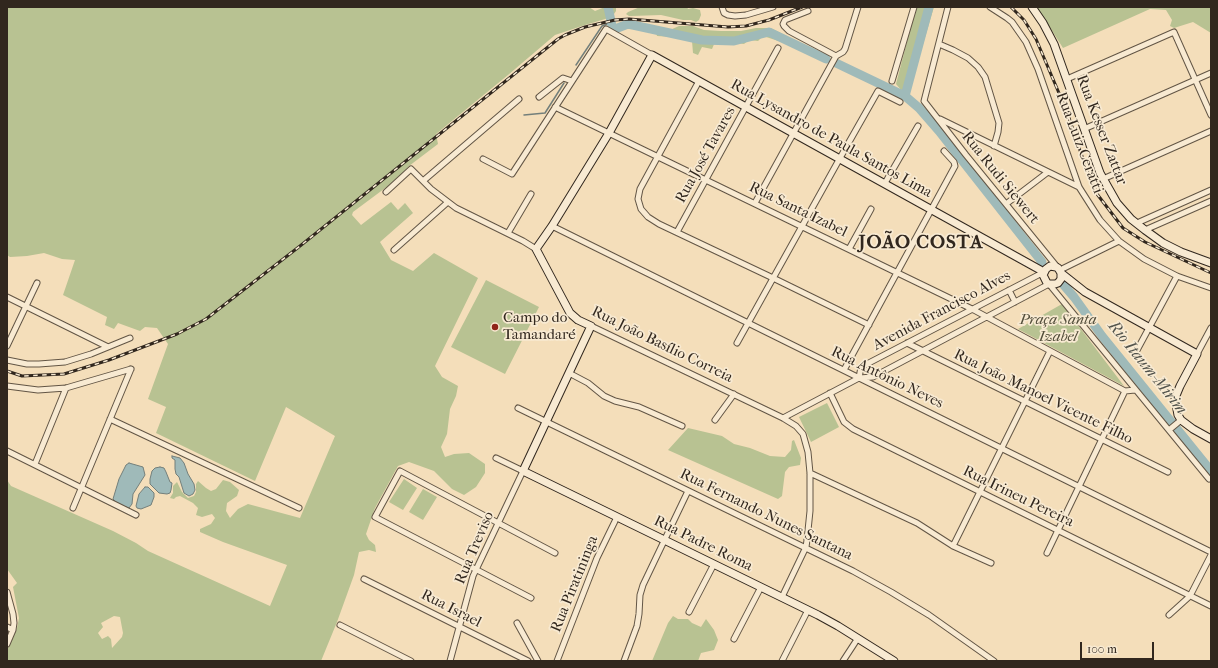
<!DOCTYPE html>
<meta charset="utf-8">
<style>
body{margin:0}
#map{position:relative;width:1218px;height:668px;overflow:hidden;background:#f4deba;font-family:"IM FELL French Canon",serif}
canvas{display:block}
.frame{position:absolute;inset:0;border:8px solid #31271e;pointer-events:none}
.scale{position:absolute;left:1080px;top:642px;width:74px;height:18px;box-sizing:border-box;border:2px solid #31271e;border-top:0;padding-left:5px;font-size:12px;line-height:14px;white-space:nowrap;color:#31271e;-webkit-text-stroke:3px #f8ead2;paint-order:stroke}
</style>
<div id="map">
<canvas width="1218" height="668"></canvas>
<div class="frame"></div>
<div class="scale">100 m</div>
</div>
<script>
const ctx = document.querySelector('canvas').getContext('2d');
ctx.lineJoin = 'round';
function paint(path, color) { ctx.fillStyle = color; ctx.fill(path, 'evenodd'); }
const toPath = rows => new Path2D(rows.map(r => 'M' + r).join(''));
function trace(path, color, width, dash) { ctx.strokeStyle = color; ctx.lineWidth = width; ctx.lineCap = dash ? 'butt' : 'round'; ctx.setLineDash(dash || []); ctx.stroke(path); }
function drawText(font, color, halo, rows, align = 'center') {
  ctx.font = font + ' "IM FELL French Canon",serif'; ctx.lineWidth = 3.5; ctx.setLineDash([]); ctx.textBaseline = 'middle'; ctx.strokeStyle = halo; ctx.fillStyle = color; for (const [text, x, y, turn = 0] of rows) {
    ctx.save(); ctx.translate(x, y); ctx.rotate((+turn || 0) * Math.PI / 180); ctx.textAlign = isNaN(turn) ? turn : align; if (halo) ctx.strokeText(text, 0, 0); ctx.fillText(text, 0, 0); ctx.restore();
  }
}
paint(toPath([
 [7,7,589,7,595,11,605,7,616,7,616,11,612,17,585,25,555,35,508,75,436,134,438,144,409,166,396,180,353,212,352,215,361,225,391,202,398,210,405,203,413,213,380,242,391,260,413,271,434,253,478,278,435,366,442,377,458,386,456,396,450,409,447,434,441,447,445,457,454,454,469,453,485,464,485,473,476,487,464,495,452,489,434,471,409,462,398,466,375,508,366,534,369,540,375,545,376,552,369,550,359,552,354,575,337,622,321,661,7,661,7,651,17,628,19,618,13,587,17,583,7,569,7,480,11,486,113,531,136,543,148,551,270,606,287,565,223,542,200,532,200,529,211,524,215,518,212,514,202,517,196,515,198,508,193,503,180,496,176,497,174,499,170,498,173,493,173,486,177,482,182,492,188,498,194,496,196,492,196,484,198,481,206,488,211,491,216,489,223,480,230,482,239,490,237,496,227,503,226,511,230,518,238,509,248,504,300,518,335,436,286,407,255,481,156,433,166,407,148,399,168,344,157,328,145,327,140,331,118,323,114,329,105,325,107,317,63,295,75,260,62,259,44,253,27,256,10,257,7,255],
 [114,616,120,617,123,633,122,637,112,648,111,639,108,636,102,639,98,633,103,627,101,623],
 [640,7,687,7,688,9,693,8,700,10,701,15,699,20,696,22,691,20,683,20,661,15,632,16,629,16,626,14,628,12],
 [916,7,934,7,911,85,902,91,896,84],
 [1037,7,1211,7,1211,33,1193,22,1174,28,1170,26,1172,20,1166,10,1150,9,1063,48],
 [679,26,693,26,704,30,721,31,741,31,756,28,771,28,824,55,820,58,794,46,763,36,758,41,749,40,744,44,725,41,715,42,712,49,702,47,698,55,693,53,692,41,684,38,679,39,674,37,657,36,656,32,661,28,670,30],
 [486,280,539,307,505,374,451,347],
 [1062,304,1124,386,1018,329],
 [827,403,839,427,811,442,799,417],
 [688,428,722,436,734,444,750,448,770,456,785,457,791,450,792,441,794,440,801,458,800,465,789,467,785,472,782,496,778,499,668,450],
 [404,479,417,488,403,510,389,502],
 [423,489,437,497,423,520,409,512],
 [673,616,678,619,688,619,692,623,701,627,706,619,714,630,718,640,714,650,701,653,698,661,652,661,668,623]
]), '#b8c292');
const water = toPath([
 [172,456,180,458,184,463,188,474,194,484,195,490,193,494,189,496,184,493,179,477,176,474,175,469,175,460,172,458,172,456],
 [129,463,143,467,145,475,133,494,132,504,129,508,119,505,113,499,119,479,126,465,129,463],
 [160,467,164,468,166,472,170,482,172,483,171,490,170,493,167,494,159,493,150,484,150,479,152,471,155,468,160,467],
 [145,487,148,487,154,493,154,497,151,505,141,509,137,508,136,506,139,494,145,487]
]);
paint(water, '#9fbab9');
trace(water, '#737f7b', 1);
trace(toPath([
 [576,65,602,26,607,24,612,26],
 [524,115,545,113,564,83]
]), '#737f7b', 1.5);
trace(toPath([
 [608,7,612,26,615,29,628,24,702,40,734,41,769,32,826,59],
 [836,63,905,96,919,108,939,131,1042,262],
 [905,96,929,7],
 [1062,283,1074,297,1102,336,1211,471]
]), '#9fbab9', 9);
const street = toPath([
 [722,7,724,13,728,15,735,16,746,15,773,7],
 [948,7,924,101,966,155,1058,268],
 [990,7,1007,18,1012,22,1026,42,1038,69,1079,187,1100,220,1119,241,1144,259,1177,276,1211,288],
 [808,11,785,20,783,24,784,26,789,31,836,56],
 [939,44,953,50,968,58,978,67,985,77,999,123,998,132,994,146],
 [836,56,843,52,845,49,858,7],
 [1067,79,1174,32,1211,115],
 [699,81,640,189,638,199,641,209,648,217,659,224,773,278,869,325],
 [892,81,914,7],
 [539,97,563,78,572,81],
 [555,107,972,309,1125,391,1135,390],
 [940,119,1079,187],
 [1084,129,1211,73],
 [483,159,512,174,606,29,652,55],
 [1103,179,1211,131],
 [423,181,519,99],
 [885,183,918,126],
 [386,192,411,169,431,189,456,208,523,241,536,249],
 [755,203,836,56],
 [1006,204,1048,172],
 [1137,223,1211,190],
 [552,226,1211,552],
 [1145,230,1211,201],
 [677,232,778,48],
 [508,233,531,194],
 [849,249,871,209],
 [394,250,448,202],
 [1060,270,1119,241],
 [1009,290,1015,302],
 [7,297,108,347],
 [591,326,783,418,796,426,803,434,808,452,810,473,810,511,807,540,806,547,782,597],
 [737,343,840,158,878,91,900,102],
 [907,343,1168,472],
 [7,346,37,283],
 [1136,352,1177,276],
 [1197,354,1211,328],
 [7,360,27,364,39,364,65,362,91,354,130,338],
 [844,370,955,166,954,162,944,151],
 [569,373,588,383,604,396,615,401,639,407,682,426],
 [859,378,861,367,1044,272],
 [7,386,38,390,66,388,131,369],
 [830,393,844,422,853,429,1211,606],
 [518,408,853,571,891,592,929,615,994,661],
 [783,418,859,378,873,377,1049,284,1209,479],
 [110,419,299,508],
 [715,420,734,394],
 [1169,430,1181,420],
 [7,451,136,515],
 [35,464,66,388],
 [810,473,917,523,953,546,991,563],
 [73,508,131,369],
 [953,546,1050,351],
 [1047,553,1125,391],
 [364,579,528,661],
 [7,592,13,614,14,623,13,630,7,644],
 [531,598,375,517,400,471,555,553],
 [689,612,714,564],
 [1169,615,1190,596,1211,555],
 [517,623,538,661],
 [340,625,411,661],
 [7,627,13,630],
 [734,639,761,587],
 [450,661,473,576,523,471,496,458],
 [557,661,597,558,617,517],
 [624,661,637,626,639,614,640,595,643,585,688,491],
 [782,661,808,610],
 [843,661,858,638]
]);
const secondary = toPath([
 [1032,7,1043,23,1054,44,1100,173,1117,203,1131,219,1145,230,1163,243,1181,252,1211,263],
 [1061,273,1061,279,1058,283,1055,284,1049,284,1047,283,1043,275,1046,269,1050,266,1056,267,1058,268,1061,273,1085,292,1197,354,1180,386,1175,398,1176,404,1178,415,1181,420,1193,429,1211,439],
 [894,661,838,626,818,615,523,471,591,326,578,320,570,313,536,249,552,226,609,133,652,55,1044,272]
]);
trace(street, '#625545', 7);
trace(secondary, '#31271e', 9);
trace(street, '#f8ead2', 5);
trace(secondary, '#f8ead2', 7);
const rail = toPath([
 [1011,7,1024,20,1036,39,1067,112,1086,168,1097,194,1123,228,1145,242,1211,273],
 [7,371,22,376,64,374,109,360,177,334,206,319,300,246,558,39,565,35,585,27,615,20,629,19,728,27,746,26,769,20,802,7]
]);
trace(rail, '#31271e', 3);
trace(rail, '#f8ead2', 1.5, [4.5]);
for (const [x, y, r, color] of [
 [495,327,4,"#8f2418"]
]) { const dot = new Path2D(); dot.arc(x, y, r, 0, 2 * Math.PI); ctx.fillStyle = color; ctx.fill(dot); trace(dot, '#f8ead2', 1.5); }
drawText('15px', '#31271e', '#f8ead2', [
 ["Rua Kesser Zattar",1101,130,69],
 ["Rua Lysandro de Paula Santos Lima",831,139,29],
 ["Rua Luiz Ceratti",1079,143,69],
 ["Rua José Tavares",706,155,-61],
 ["Rua Rudi Siewert",1000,178,51],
 ["Rua Santa Izabel",798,210,26],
 ["Avenida Francisco Alves",942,311,-28],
 ["Rua João Basílio Correia",662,345,26],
 ["Rua Antônio Neves",887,378,26],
 ["Rua João Manoel Vicente Filho",1043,397,26],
 ["Rua Irineu Pereira",1018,497,26],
 ["Rua Fernando Nunes Santana",766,515,26],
 ["Rua Padre Roma",703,544,26],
 ["Rua Treviso",475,548,-67],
 ["Rua Piratininga",575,584,-68],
 ["Rua Israel",451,609,27]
]);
drawText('15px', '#31271e', '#f8ead2', [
 ["Campo do",503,318],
 ["Tamandaré",503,335]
], 'left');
drawText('italic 15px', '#534e3b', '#f8ead2', [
 ["Praça Santa",1058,320],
 ["Izabel",1058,337]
]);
drawText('italic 16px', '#52534c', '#f8ead2', [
 ["Rio Itaum-Mirim",1147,368,51]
]);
ctx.letterSpacing = '1px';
drawText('bold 19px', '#31271e', '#f8ead2', [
 ["JOÃO COSTA",921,243]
]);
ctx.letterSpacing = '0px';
</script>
